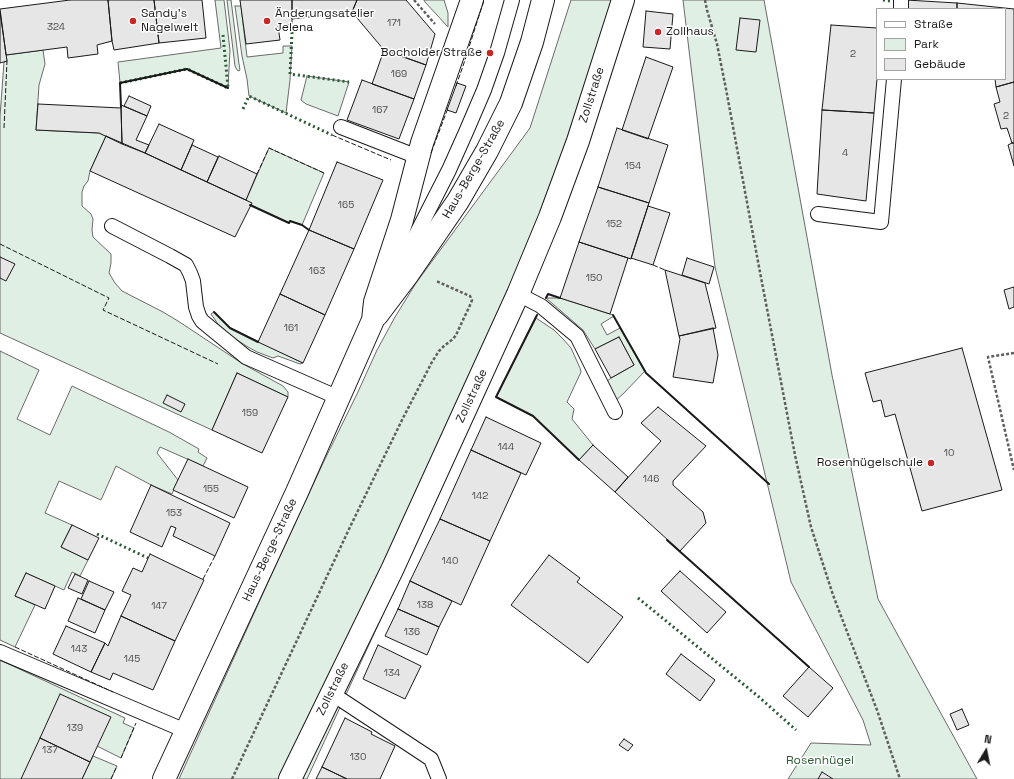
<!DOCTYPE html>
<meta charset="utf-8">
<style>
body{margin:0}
#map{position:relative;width:1014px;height:779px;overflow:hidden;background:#fff;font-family:"Space Grotesk",sans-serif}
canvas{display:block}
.legend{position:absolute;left:876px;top:8px;width:130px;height:72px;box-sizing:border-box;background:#fff;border:1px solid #a3a3a3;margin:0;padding:5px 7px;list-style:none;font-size:12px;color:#1a1a1a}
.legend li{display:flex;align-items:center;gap:8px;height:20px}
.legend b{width:20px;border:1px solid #a3a3a3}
.north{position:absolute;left:966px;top:731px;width:40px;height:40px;-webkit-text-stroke:3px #fff;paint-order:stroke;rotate:10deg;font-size:11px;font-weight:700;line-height:16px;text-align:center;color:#1a1a1a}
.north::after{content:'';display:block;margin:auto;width:14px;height:18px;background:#1a1a1a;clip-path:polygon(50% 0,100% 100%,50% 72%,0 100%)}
</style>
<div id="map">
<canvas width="1014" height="779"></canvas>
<ul class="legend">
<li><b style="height:5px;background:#fff"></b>Straße</li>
<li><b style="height:11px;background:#e0efe3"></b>Park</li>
<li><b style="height:11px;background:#e6e6e6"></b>Gebäude</li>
</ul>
<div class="north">N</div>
</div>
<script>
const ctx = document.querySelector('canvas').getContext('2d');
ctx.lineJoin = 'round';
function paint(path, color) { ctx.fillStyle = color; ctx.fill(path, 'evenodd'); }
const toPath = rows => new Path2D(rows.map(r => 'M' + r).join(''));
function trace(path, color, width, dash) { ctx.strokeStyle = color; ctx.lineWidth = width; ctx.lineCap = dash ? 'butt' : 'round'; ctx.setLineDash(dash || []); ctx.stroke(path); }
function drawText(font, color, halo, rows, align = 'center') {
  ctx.font = font + ' "Space Grotesk",sans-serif'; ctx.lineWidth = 3; ctx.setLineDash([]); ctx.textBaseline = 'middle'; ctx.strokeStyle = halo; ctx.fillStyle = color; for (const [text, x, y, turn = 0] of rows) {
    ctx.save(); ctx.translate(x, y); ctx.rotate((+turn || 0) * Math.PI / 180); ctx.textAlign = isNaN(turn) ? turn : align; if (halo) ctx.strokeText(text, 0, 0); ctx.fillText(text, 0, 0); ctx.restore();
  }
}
const green = toPath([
 [215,0,224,0,230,50,228,88,187,69,120,83,118,62,221,48,215,0],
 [227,0,231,0,239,64,240,70,239,71,237,70,235,66,227,0],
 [424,0,444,0,448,13,448,27,425,2,424,0],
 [571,0,623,0,501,328,462,443,307,779,179,779,270,578,324,461,357,394,377,350,395,317,416,283,530,128,571,0],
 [683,0,764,0,832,375,878,599,977,779,788,779,811,743,871,745,863,720,791,582,715,267,683,0],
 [235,6,241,6,247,57,283,53,283,46,292,46,290,80,286,113,249,96,247,79,242,56,235,6],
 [43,50,45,64,39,85,36,130,99,133,106,136,90,171,88,181,84,186,82,192,82,206,91,214,93,219,92,230,93,237,111,254,111,263,109,273,115,283,122,291,163,312,178,321,243,364,283,386,288,392,288,397,237,373,212,430,0,333,0,116,4,62,7,61,6,55,43,50],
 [307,76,349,82,338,116,306,104,301,100,307,76],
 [269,148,324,173,302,225,290,221,289,223,251,205,251,203,246,200,269,148],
 [546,298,560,298,613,315,614,316,601,324,607,335,620,328,645,371,623,394,615,401,606,382,611,378,634,365,619,337,595,349,583,330,546,298],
 [214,312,230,328,303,363,300,364,278,356,273,358,257,352,248,347,231,336,218,324,211,314,214,312],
 [536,318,554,330,563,339,571,348,580,368,581,372,567,402,574,409,572,419,593,445,579,460,533,416,496,397,536,318],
 [0,351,39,370,17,419,50,435,72,386,169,432,199,449,198,452,207,458,203,466,160,447,157,453,178,480,172,494,151,485,116,466,101,500,59,481,45,513,72,525,61,547,88,560,80,576,72,572,64,590,26,573,15,596,35,605,15,647,0,640,0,351],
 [0,660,125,718,123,723,134,728,121,758,97,746,21,779,0,779,0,660],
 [93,756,117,766,111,779,82,779,93,756]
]);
paint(green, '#e0efe3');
trace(green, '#6a6a6a', 1);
const building = toPath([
 [70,0,108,0,112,41,97,45,98,54,68,58,67,47,6,55,0,9,70,0],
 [108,0,154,0,159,43,114,50,112,41,108,0],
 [154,0,202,0,206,38,159,43,154,0],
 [240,0,292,0,292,24,278,26,280,40,246,44,240,0],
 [292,0,357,0,352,12,292,19,292,0],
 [357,0,406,0,435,34,426,65,384,50,352,12,357,0],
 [906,0,957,3,957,9,906,9,906,0],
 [957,3,1014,9,1014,82,996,87,995,79,1005,79,1005,9,957,9,957,3],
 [646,11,673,14,670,49,643,47,646,11],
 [0,12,7,61,0,63,0,12],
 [740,18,760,20,756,52,736,50,740,18],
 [831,25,877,28,877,79,874,113,822,110,831,25],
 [384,50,426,65,414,99,372,84,384,50],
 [646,57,673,67,648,139,622,130,646,57],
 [362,80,414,99,399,139,347,120,362,80],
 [1014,82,1014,143,1012,143,1007,128,1001,129,994,104,1000,102,996,87,1014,82],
 [457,83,466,86,456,113,447,110,457,83],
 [129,96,151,106,147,116,124,106,129,96],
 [38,104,121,108,122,144,99,133,36,130,38,104],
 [121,105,147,116,136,140,149,145,145,153,122,144,121,105],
 [822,110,874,113,866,201,817,194,822,110],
 [159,124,194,140,181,170,145,153,159,124],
 [617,128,668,145,649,203,598,187,617,128],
 [106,136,145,153,252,203,235,237,90,171,106,136],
 [1012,143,1014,143,1014,166,1008,145,1012,143],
 [192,145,218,157,207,182,181,170,192,145],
 [219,156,257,174,246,200,207,182,219,156],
 [337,162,383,180,354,249,309,230,337,162],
 [598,187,649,203,631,259,579,242,598,187],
 [648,206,670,213,653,265,631,258,648,206],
 [309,230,354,249,325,315,280,294,309,230],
 [579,242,628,258,610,314,560,298,579,242],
 [0,257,15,264,6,281,0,278,0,257],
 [687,258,714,267,709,284,682,275,687,258],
 [665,270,705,283,716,328,679,336,665,270],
 [1014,287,1014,307,1009,309,1004,290,1014,287],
 [280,294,325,315,303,363,258,342,280,294],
 [713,328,718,355,713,383,673,377,680,339,679,336,713,328],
 [619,337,634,365,611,378,595,349,619,337],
 [962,348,1002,490,922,511,895,414,885,417,881,400,873,402,865,373,962,348],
 [237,373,288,397,262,453,212,430,237,373],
 [167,395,185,404,181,412,163,403,167,395],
 [658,407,706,446,673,481,673,485,703,512,706,523,680,551,615,492,661,441,641,423,658,407],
 [486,417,541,443,526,475,471,450,486,417],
 [593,445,628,477,615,492,579,460,593,445],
 [471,450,521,473,490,541,440,519,471,450],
 [188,459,248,487,234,518,173,490,188,459],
 [151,485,230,523,215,556,173,536,176,528,171,526,162,547,130,532,151,485],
 [440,519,490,541,461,605,410,581,440,519],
 [72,525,99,538,88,560,61,547,72,525],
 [150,554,204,580,175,641,121,616,131,595,122,591,133,568,142,572,150,554],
 [549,555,580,578,577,582,623,617,588,663,511,605,549,555],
 [680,571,726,612,707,633,661,591,680,571],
 [26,573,55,586,45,609,15,596,26,573],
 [75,574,88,580,82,594,68,588,75,574],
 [89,581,114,592,105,610,81,599,89,581],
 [410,581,452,601,439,627,398,609,410,581],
 [78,598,105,610,95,633,68,621,78,598],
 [398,609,439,627,427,655,385,636,398,609],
 [121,616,175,641,153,690,113,673,110,680,91,672,105,643,108,646,121,616],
 [66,626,105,643,91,672,53,654,66,626],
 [378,645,421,666,405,699,363,679,378,645],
 [681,654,715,680,700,701,666,674,681,654],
 [809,667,833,688,808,717,783,696,809,667],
 [60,694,111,717,90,762,40,738,60,694],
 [962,709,969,725,957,730,950,714,962,709],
 [345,718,372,732,371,734,395,746,380,779,347,779,322,767,345,718],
 [40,738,90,762,82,779,21,779,40,738],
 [624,739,633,745,628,751,619,745,624,739],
 [322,767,347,779,316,779,322,767],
 [822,772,833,779,818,779,822,772]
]);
paint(building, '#e6e6e6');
trace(building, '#1a1a1a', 1);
const lane = toPath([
 [901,9,901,0],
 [341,127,418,157],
 [818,214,881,222,894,79],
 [112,226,170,256,186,265,190,273,193,281,196,307,199,316,202,321,246,357,339,398],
 [392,282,449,170,466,132,484,90,497,53,512,0],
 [518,294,541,306,577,336,615,412],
 [0,652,186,731],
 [331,693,431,759,439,779]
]);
const street = toPath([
 [290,779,392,570,518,294,550,217,578,141,623,0]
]);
const secondary = toPath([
 [377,315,408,274,458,201,487,151,511,103,532,42,543,0],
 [164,779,297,492,373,320,375,302,402,220,422,143,472,0]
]);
trace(lane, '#1a1a1a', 16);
trace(street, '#1a1a1a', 24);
trace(secondary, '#1a1a1a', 24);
trace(toPath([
 [414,0,435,24],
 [705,0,707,10,717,44,726,89,759,267,795,455,811,527,833,595,877,710,900,779],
 [1014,353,988,357,1014,470],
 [232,779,350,527,403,418,432,362,439,351,444,346,453,339,456,335,471,303,472,300,470,296,436,281]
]), '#5f5f5f', 2.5, [3, 2]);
trace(lane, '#fff', 14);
trace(street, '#fff', 22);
trace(secondary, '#fff', 22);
trace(toPath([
 [883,0,890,1],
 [292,32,290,74,349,82],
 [120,83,187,69,228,88,223,35],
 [243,109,249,96,332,135],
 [97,534,148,558],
 [638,598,759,697,796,730]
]), '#2b5a34', 3, [2, 3]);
trace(toPath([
 [456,86,464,63,484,0],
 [4,128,7,61],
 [332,135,391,160],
 [431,153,448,108],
 [257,174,269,148,324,173],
 [0,244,109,298,103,310,218,364],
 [653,265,665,270],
 [203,579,215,556],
 [15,647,113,692],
 [121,758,136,723],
 [111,779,117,766]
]), '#1a1a1a', 1, [5, 2]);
trace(toPath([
 [121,107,120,83,187,69,228,88],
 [250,205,289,223,290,221,302,225,309,230],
 [546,298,548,294,560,298],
 [214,312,230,328,258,342],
 [537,315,496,397,533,416,579,460],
 [613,315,646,373,769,484],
 [667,540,809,667]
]), '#1a1a1a', 2);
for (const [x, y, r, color] of [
 [133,21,4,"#c62828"],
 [267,21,4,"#c62828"],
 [658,32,4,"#c62828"],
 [490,53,4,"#c62828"],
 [931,463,4,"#c62828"]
]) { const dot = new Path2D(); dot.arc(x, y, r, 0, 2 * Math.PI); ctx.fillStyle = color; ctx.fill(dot); trace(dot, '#fff', 1.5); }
drawText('10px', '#4d4d4d', null, [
 ["171",394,23],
 ["324",56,27],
 ["2",853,54],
 ["169",399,74],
 ["167",380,110],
 ["2",1006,116],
 ["4",845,153],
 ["154",633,166],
 ["165",346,205],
 ["152",614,224],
 ["163",317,271],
 ["150",594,278],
 ["161",291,328],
 ["159",250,413],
 ["144",506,447],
 ["10",949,453],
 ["146",651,479],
 ["155",211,489],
 ["142",480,496],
 ["153",174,513],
 ["140",450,561],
 ["138",425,605],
 ["147",159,606],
 ["136",412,632],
 ["143",79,649],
 ["145",132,659],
 ["134",392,673],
 ["139",75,728],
 ["137",50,750],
 ["130",358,757]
]);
drawText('12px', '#1a1a1a', '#fff', [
 ["Sandy's",141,14],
 ["Nagelwelt",141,28],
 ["Änderungsatelier",275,14],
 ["Jelena",275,28],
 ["Zollhaus",666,32],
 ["Bocholder Straße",482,53,"right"],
 ["Rosenhügelschule",923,463,"right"]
], 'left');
drawText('12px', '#1a1a1a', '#fff', [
 ["Zollstraße",592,95,-72],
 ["Haus-Berge-Straße",474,169,-60],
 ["Zollstraße",472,396,-65],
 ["Haus-Berge-Straße",270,550,-65],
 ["Zollstraße",333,689,-64]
]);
drawText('12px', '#2b5a34', '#fff', [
 ["Rosenhügel",820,761]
]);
</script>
